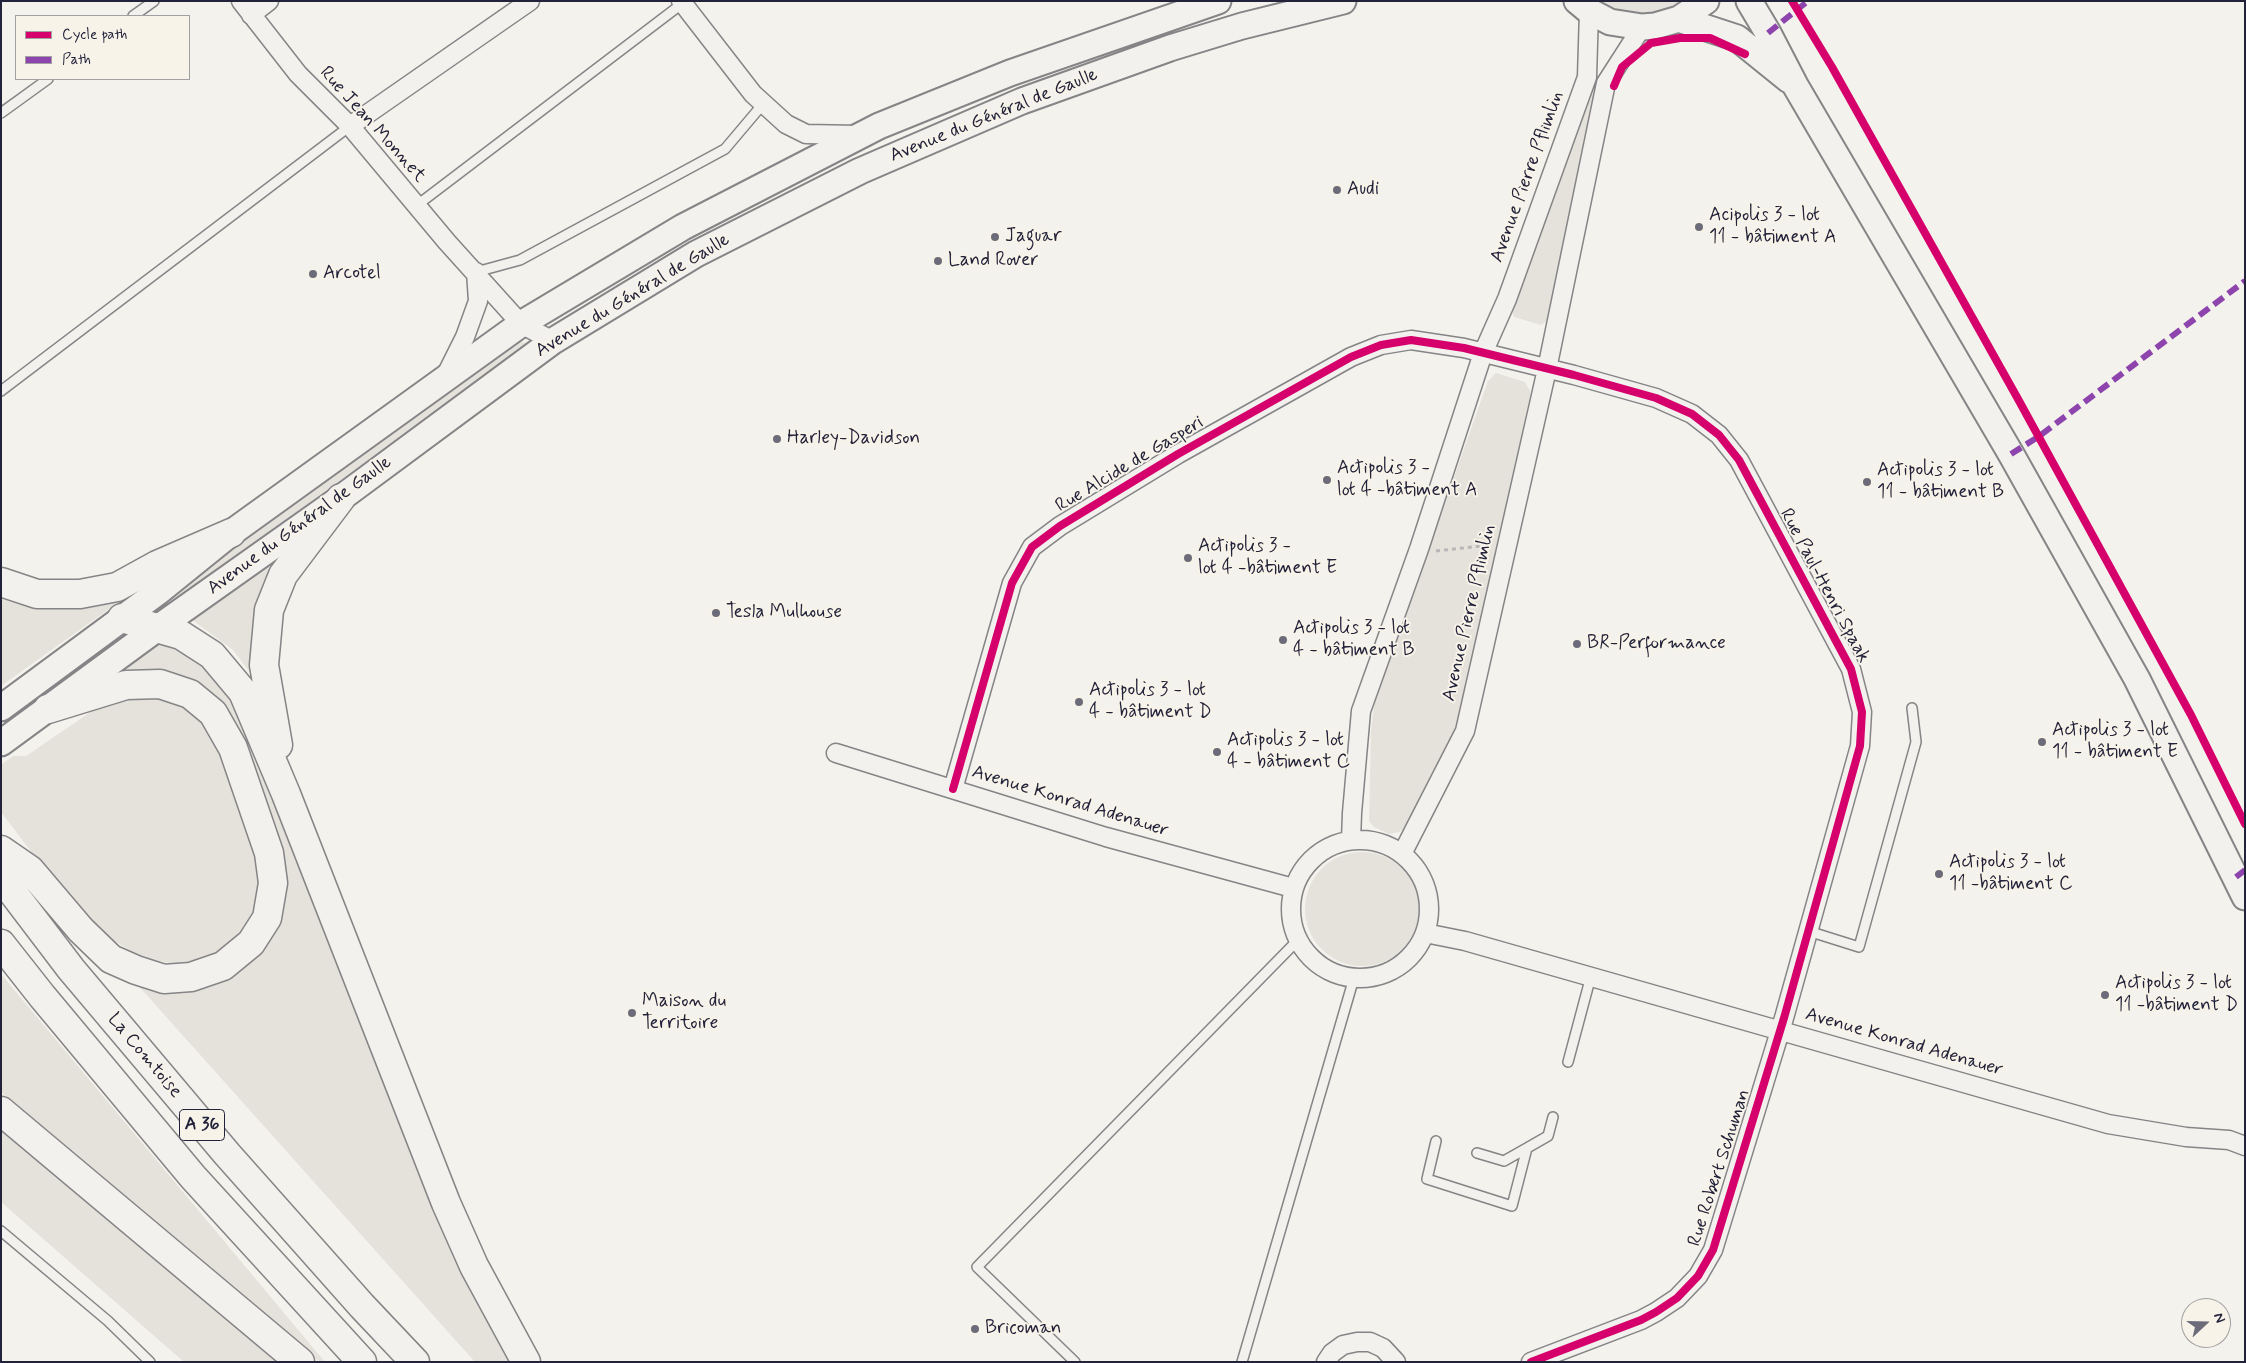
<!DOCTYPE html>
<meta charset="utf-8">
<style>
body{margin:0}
#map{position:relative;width:2246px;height:1363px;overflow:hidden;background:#f4f2ec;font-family:Mynerve,sans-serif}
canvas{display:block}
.frame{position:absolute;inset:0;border:2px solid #22223b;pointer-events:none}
.legend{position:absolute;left:15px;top:15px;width:175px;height:65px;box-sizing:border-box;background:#f7f3e8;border:1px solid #a29fa3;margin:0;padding:6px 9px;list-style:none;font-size:15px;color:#22223b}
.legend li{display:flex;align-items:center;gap:10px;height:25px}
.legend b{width:25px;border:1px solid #a29fa3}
.north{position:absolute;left:2181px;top:1298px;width:50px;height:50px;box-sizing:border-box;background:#f7f3e8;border:1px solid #a29fa3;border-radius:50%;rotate:69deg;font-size:14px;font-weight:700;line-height:20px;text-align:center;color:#22223b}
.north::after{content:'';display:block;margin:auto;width:18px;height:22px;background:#6c6b79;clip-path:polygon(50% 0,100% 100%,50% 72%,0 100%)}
</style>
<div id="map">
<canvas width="2246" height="1363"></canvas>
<div class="frame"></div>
<ul class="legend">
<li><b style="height:6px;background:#d6006c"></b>Cycle path</li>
<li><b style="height:6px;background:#8e44ad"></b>Path</li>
</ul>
<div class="north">N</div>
</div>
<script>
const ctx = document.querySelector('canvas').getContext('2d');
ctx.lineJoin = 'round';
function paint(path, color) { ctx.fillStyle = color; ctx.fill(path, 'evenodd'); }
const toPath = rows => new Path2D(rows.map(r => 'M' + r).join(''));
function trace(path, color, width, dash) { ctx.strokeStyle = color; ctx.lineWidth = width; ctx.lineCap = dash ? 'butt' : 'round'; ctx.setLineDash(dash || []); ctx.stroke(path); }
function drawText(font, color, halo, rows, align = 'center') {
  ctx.font = font + ' Mynerve,sans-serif'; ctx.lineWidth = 4; ctx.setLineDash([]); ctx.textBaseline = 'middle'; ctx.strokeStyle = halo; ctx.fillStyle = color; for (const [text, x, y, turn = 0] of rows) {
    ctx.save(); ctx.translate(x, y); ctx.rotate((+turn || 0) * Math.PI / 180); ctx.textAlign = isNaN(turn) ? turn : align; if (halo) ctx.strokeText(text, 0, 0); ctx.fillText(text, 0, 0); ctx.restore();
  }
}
paint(toPath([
 [1594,1,1692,1,1665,15,1627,16],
 [1591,85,1599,87,1547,321,1541,325,1514,317,1512,311],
 [518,340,527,344,167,607,159,603],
 [1496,373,1525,382,1530,391,1530,396,1457,730,1407,826,1399,832,1389,834,1374,827,1369,821,1371,730,1375,700,1488,381],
 [284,552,254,630,251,674,233,650,191,619],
 [137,589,1,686,1,592],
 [158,645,164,645,184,653,202,665,219,683,232,703,512,1362,475,1362,135,982,171,991,278,921,199,684,181,676,158,669,133,672,128,670,127,667,147,651],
 [138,696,159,698,179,704,192,712,207,728,218,747,259,852,262,875,254,915,234,943,215,956,195,962,176,964,154,960,131,951,108,937,42,866,1,812,1,765,13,756,26,756,95,709],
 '1305 909a57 57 0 1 1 114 0a57 57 0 1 1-114 0Z',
 [1,974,325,1362,320,1362,1,1092],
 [1,1128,277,1362,184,1362,1,1202]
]), '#e5e2dc');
const service = toPath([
 [133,16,154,1],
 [1,113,48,79],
 [416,206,683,3],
 [476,272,520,260,725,149,763,104],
 [1,391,350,126],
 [1808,931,1859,947,1916,742,1912,708],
 [1568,1062,1591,976],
 [1436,1141,1427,1179,1512,1206,1527,1148,1504,1161,1477,1153],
 [1527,1148,1548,1136,1553,1117],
 [1,1231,108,1321,150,1362],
 [1075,1362,977,1267,1298,940],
 [1242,1362,1354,978]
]);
const minor = toPath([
 [241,1,298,74,350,126,447,242,521,324,553,341],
 [681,1,753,94,786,124,806,134,858,135],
 [251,15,269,1],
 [350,126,530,1],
 [445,377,465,337,478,301,476,272],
 [836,753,1106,837,1293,888],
 [953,789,1012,583,1032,547,1060,526,1178,454,1351,357,1381,345,1411,340,1464,348,1574,375,1656,398,1692,414,1719,435,1739,460,1851,669,1862,712,1860,746,1784,1018,1713,1250,1698,1276,1677,1298,1656,1312,1641,1320,1531,1362],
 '1291 909a69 69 0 1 1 138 0a69 69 0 1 1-138 0Z',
 [1351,840,1352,813,1361,711,1419,549,1483,353,1507,299,1587,77,1589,11],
 [1402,854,1465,731,1547,369,1606,83,1642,27],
 [1425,933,1465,941,2108,1124,2186,1137,2229,1140,2245,1146],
 [1326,1362,1332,1353,1343,1345,1357,1342,1370,1342,1383,1348,1396,1362]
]);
const secondary = toPath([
 [1577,1,1589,11,1610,22,1642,27,1655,26,1679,19,1706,1],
 [1749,1,1768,33,1795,85,2011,454,2137,679,2245,897],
 [1679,19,1737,38,1789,80],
 [1,708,158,592,231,533,521,324,683,227,879,126,1010,73,1218,1],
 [1,743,159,627,341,498,553,341,696,254,860,171,1022,101,1170,48,1242,26,1343,1]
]);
const motorway = toPath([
 [1,582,37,594,80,594,117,587,157,565,231,533],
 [122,618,181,635,212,655,243,692,286,794,446,1203,474,1266,526,1362],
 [278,745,264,665,269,610,283,575,341,498],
 [1,850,30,870,81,930,111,959,136,970,164,979,191,977,223,966,251,943,267,918,273,883,269,853,233,748,213,713,190,694,160,684,126,685,48,709],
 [1,877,71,969,227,1154,362,1306,415,1362],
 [1,944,42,996,193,1177,362,1362],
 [1,1111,300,1362]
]);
trace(service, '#858486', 12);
trace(minor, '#858486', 21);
trace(secondary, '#858486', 29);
trace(motorway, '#858486', 31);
trace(toPath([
 [1436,551,1490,545]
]), '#b8b6b6', 3, [4, 4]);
trace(service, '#f2f1ed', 9);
trace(minor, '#f2f1ed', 18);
trace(secondary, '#f2f1ed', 25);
trace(motorway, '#f2f1ed', 28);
trace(toPath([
 [1768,33,1808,1],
 [2011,454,2038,437,2245,281],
 [2236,877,2245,870]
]), '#8e44ad', 6, [12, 6]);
trace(toPath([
 [1792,1,1832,67,2018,399,2191,715,2245,824],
 [1614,86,1622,67,1651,43,1680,38,1710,38,1745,54],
 [953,789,1012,583,1032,547,1060,526,1178,454,1351,357,1381,345,1411,340,1464,348,1574,375,1656,398,1692,414,1719,435,1739,460,1851,669,1862,712,1860,746,1784,1018,1713,1250,1698,1276,1677,1298,1656,1312,1641,1320,1531,1362]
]), '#d6006c', 8);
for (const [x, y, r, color] of [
 [1337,190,5,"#6c6b79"],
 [1699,227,5,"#6c6b79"],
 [995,237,5,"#6c6b79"],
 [938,261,5,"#6c6b79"],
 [313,274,5,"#6c6b79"],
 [777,439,5,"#6c6b79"],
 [1327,480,5,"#6c6b79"],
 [1867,482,5,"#6c6b79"],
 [1188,558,5,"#6c6b79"],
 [716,613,5,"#6c6b79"],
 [1283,640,5,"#6c6b79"],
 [1577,644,5,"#6c6b79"],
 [1079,702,5,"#6c6b79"],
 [2042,742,5,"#6c6b79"],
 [1217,752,5,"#6c6b79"],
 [1939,874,5,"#6c6b79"],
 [2105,995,5,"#6c6b79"],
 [632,1013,5,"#6c6b79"],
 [975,1329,5,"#6c6b79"]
]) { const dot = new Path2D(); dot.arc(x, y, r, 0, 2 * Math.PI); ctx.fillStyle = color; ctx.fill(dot); trace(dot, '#f7f3e8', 2); }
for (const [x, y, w] of [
 [202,1125,45]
]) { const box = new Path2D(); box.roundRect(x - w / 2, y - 15.5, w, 31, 4); ctx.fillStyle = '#f7f3e8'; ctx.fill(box); trace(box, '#22223b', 1); }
drawText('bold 18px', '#22223b', null, [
 ["A 36",202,1125]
]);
drawText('19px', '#22223b', '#f7f3e8', [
 ["Avenue du Général de Gaulle",994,116,-22],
 ["Rue Jean Monnet",372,125,48],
 ["Avenue Pierre Pflimlin",1528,177,-70],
 ["Avenue du Général de Gaulle",633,296,-31],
 ["Rue Alcide de Gasperi",1130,465,-31],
 ["Avenue du Général de Gaulle",300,526,-36],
 ["Rue Paul-Henri Spaak",1824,586,62],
 ["Avenue Pierre Pflimlin",1470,613,-77],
 ["Avenue Konrad Adenauer",1070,802,17],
 ["Avenue Konrad Adenauer",1904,1043,16],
 ["La Comtoise",144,1056,50],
 ["Rue Robert Schuman",1720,1168,-72]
]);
drawText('19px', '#22223b', '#f7f3e8', [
 ["Audi",1347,190],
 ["Acipolis 3 - lot",1709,216],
 ["11 - bâtiment A",1709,238],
 ["Jaguar",1005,237],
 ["Land Rover",948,261],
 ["Arcotel",323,274],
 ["Harley-Davidson",787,439],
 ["Actipolis 3 -",1337,469],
 ["lot 4 -bâtiment A",1337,491],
 ["Actipolis 3 - lot",1877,471],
 ["11 - bâtiment B",1877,493],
 ["Actipolis 3 -",1198,547],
 ["lot 4 -bâtiment E",1198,569],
 ["Tesla Mulhouse",726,613],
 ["Actipolis 3 - lot",1293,629],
 ["4 - bâtiment B",1293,651],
 ["BR-Performance",1587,644],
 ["Actipolis 3 - lot",1089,691],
 ["4 - bâtiment D",1089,713],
 ["Actipolis 3 - lot",2052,731],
 ["11 - bâtiment E",2052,753],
 ["Actipolis 3 - lot",1227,741],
 ["4 - bâtiment C",1227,763],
 ["Actipolis 3 - lot",1949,863],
 ["11 -bâtiment C",1949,885],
 ["Actipolis 3 - lot",2115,984],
 ["11 -bâtiment D",2115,1006],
 ["Maison du",642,1002],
 ["Territoire",642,1024],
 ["Bricoman",985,1329]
], 'left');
</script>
